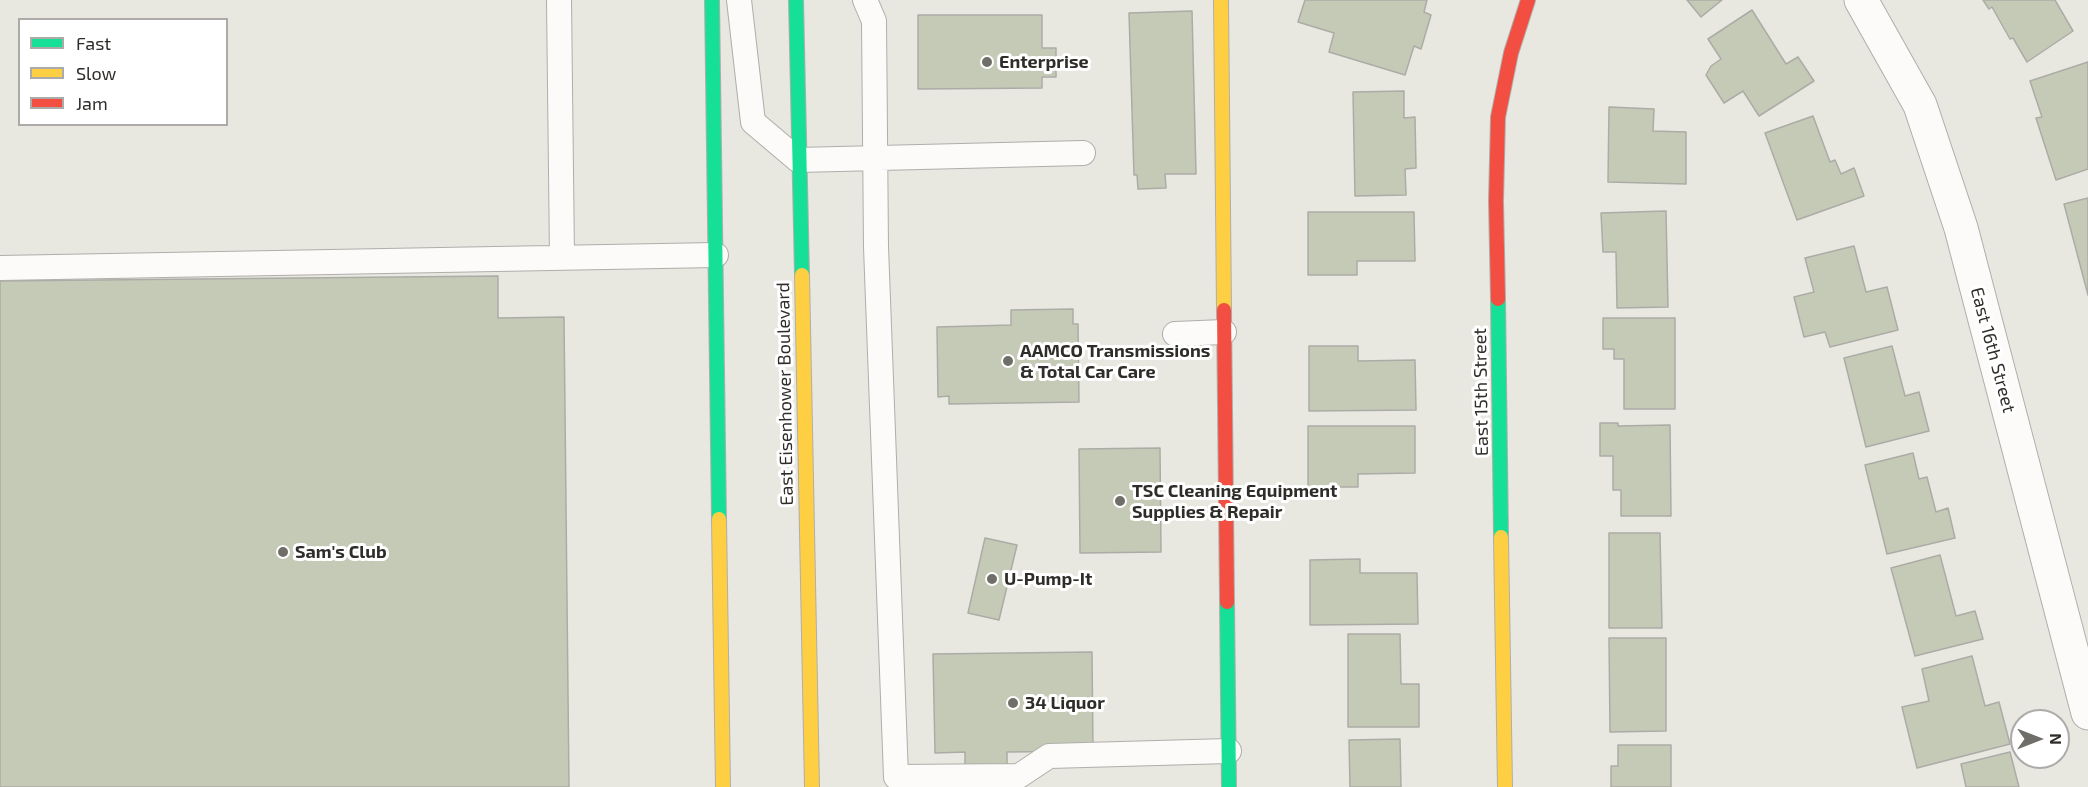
<!DOCTYPE html>
<style>
body{margin:0}
#map{position:relative;width:2088px;height:787px;overflow:hidden;background:#e8e7e0;font-family:"Exo 2",sans-serif}
canvas{display:block}
.legend{position:absolute;left:18px;top:18px;width:210px;height:108px;box-sizing:border-box;background:#fff;border:2px solid #acaba9;margin:0;padding:8px 10px;list-style:none;font-size:18px;color:#2f2d29}
.legend li{display:flex;align-items:center;gap:12px;height:30px}
.legend b{width:30px;border:2px solid #acaba9}
.north{position:absolute;left:2010px;top:709px;width:60px;height:60px;box-sizing:border-box;background:#fff;border:2px solid #acaba9;border-radius:50%;rotate:90deg;font-size:16px;font-weight:700;line-height:24px;text-align:center;color:#2f2d29}
.north::after{content:'';display:block;margin:auto;width:21px;height:27px;background:#706e69;clip-path:polygon(50% 0,100% 100%,50% 72%,0 100%)}
</style>
<div id="map">
<canvas width="2088" height="787"></canvas>
<ul class="legend">
<li><b style="height:8px;background:#16e098"></b>Fast</li>
<li><b style="height:8px;background:#ffcf43"></b>Slow</li>
<li><b style="height:8px;background:#f24e42"></b>Jam</li>
</ul>
<div class="north">N</div>
</div>
<script>
const ctx = document.querySelector('canvas').getContext('2d');
ctx.lineJoin = 'round';
function paint(path, color) { ctx.fillStyle = color; ctx.fill(path, 'evenodd'); }
const toPath = rows => new Path2D(rows.map(r => 'M' + r).join(''));
function trace(path, color, width, dash) { ctx.strokeStyle = color; ctx.lineWidth = width; ctx.lineCap = dash ? 'butt' : 'round'; ctx.setLineDash(dash || []); ctx.stroke(path); }
function drawText(font, color, halo, rows, align = 'center') {
  ctx.font = font + ' "Exo 2",sans-serif'; ctx.lineWidth = 6; ctx.setLineDash([]); ctx.textBaseline = 'middle'; ctx.strokeStyle = halo; ctx.fillStyle = color; for (const [text, x, y, turn = 0] of rows) {
    ctx.save(); ctx.translate(x, y); ctx.rotate((+turn || 0) * Math.PI / 180); ctx.textAlign = isNaN(turn) ? turn : align; if (halo) ctx.strokeText(text, 0, 0); ctx.fillText(text, 0, 0); ctx.restore();
  }
}
const building = toPath([
 [1305,0,1427,0,1424,12,1431,15,1421,49,1414,46,1405,75,1329,52,1334,33,1298,22,1305,0],
 [1687,0,1722,0,1701,17,1687,0],
 [1983,0,2055,0,2073,31,2027,62,2013,38,2010,39,1992,7,1989,9,1983,0],
 [1752,10,1786,64,1798,57,1814,81,1759,116,1743,91,1724,103,1706,75,1711,66,1721,59,1708,39,1752,10],
 [1192,11,1196,174,1165,174,1166,188,1138,189,1137,175,1134,175,1129,13,1192,11],
 [918,15,1042,15,1042,48,1056,48,1056,77,1042,77,1042,88,918,89,918,15],
 [2088,62,2088,169,2056,180,2036,118,2042,117,2030,81,2088,62],
 [1404,91,1404,118,1415,117,1416,168,1405,169,1406,195,1355,196,1353,92,1404,91],
 [1609,107,1654,109,1653,131,1686,132,1686,184,1608,182,1609,107],
 [1813,116,1830,162,1835,160,1841,174,1854,168,1864,196,1797,220,1765,133,1813,116],
 [2088,198,2088,295,2064,204,2088,198],
 [1666,211,1668,307,1617,308,1616,252,1603,252,1601,213,1666,211],
 [1308,212,1414,212,1415,261,1357,261,1357,275,1308,275,1308,212],
 [1854,246,1866,292,1887,287,1898,330,1830,347,1825,332,1804,337,1794,297,1814,292,1805,258,1854,246],
 [498,276,498,318,564,317,569,787,0,787,0,281,498,276],
 [1073,309,1073,324,1078,324,1079,402,949,404,949,396,938,397,937,327,1011,325,1011,310,1073,309],
 [1603,318,1675,318,1675,409,1624,409,1624,359,1614,359,1614,349,1603,349,1603,318],
 [1309,346,1358,346,1358,361,1415,360,1416,410,1309,411,1309,346],
 [1892,346,1905,396,1919,392,1929,431,1866,447,1844,358,1892,346],
 [1600,423,1618,423,1618,426,1670,425,1671,516,1621,516,1621,490,1613,490,1613,456,1600,456,1600,423],
 [1308,426,1415,426,1415,473,1358,474,1358,487,1308,487,1308,426],
 [1160,448,1161,552,1080,553,1079,449,1160,448],
 [1913,453,1919,479,1927,477,1936,512,1948,508,1955,538,1887,554,1865,465,1913,453],
 [1609,533,1660,533,1662,628,1609,628,1609,533],
 [985,538,1017,545,999,620,968,613,985,538],
 [1940,555,1956,616,1975,611,1983,639,1915,656,1891,568,1940,555],
 [1360,559,1360,573,1417,573,1418,624,1310,625,1310,560,1360,559],
 [1348,634,1400,634,1401,684,1419,684,1419,727,1348,727,1348,634],
 [1609,638,1666,638,1666,731,1610,732,1609,638],
 [1092,652,1093,751,1007,752,1007,772,965,773,965,752,935,753,933,654,1092,652],
 [1972,656,1985,706,1999,702,2010,744,1917,768,1902,707,1929,701,1922,669,1972,656],
 [1400,739,1401,787,1350,787,1349,740,1400,739],
 [1618,745,1671,745,1671,787,1611,787,1611,766,1618,766,1618,745],
 [2010,752,2019,787,1966,787,1961,764,2010,752]
]);
paint(building, '#c5cab7');
trace(building, '#acaca7', 1.5);
const lane = toPath([
 [559,0,562,257],
 [739,0,753,122,798,160,1083,153],
 [865,0,874,21,876,247,896,777,1019,776,1049,756,1229,751],
 [0,268,716,255],
 [1175,334,1224,332]
]);
const street = toPath([
 [1861,0,1920,105,1961,228,2088,713]
]);
const fast = toPath([
 [712,0,719,519],
 [796,0,802,275],
 [1498,299,1501,537],
 [1227,602,1229,787]
]);
const slow = toPath([
 [1221,0,1224,310],
 [802,275,812,787],
 [719,519,723,787],
 [1501,537,1505,787]
]);
const jam = toPath([
 [1498,299,1496,201,1498,117,1511,53,1528,0],
 [1224,310,1227,602]
]);
trace(lane, '#afaeaa', 26);
trace(street, '#afaeaa', 35);
trace(fast, '#afaeaa', 16);
trace(slow, '#afaeaa', 16);
trace(jam, '#afaeaa', 16);
trace(lane, '#fcfbfa', 24);
trace(street, '#fcfbfa', 33);
trace(fast, '#16e098', 14);
trace(slow, '#ffcf43', 14);
trace(jam, '#f24e42', 14);
for (const [x, y, r, color] of [
 [987,62,6,"#706e69"],
 [1008,361,6,"#706e69"],
 [1120,501,6,"#706e69"],
 [283,552,6,"#706e69"],
 [992,579,6,"#706e69"],
 [1013,703,6,"#706e69"]
]) { const dot = new Path2D(); dot.arc(x, y, r, 0, 2 * Math.PI); ctx.fillStyle = color; ctx.fill(dot); trace(dot, '#fff', 2); }
drawText('bold 18px', '#2f2d29', '#fff', [
 ["Enterprise",999,62],
 ["AAMCO Transmissions",1020,351],
 ["& Total Car Care",1020,372],
 ["TSC Cleaning Equipment",1132,491],
 ["Supplies & Repair",1132,512],
 ["Sam's Club",295,552],
 ["U-Pump-It",1004,579],
 ["34 Liquor",1025,703]
], 'left');
drawText('18px', '#2f2d29', '#fff', [
 ["East 16th Street",1993,350,75],
 ["East 15th Street",1481,392,-91],
 ["East Eisenhower Boulevard",785,394,-91]
]);
</script>
